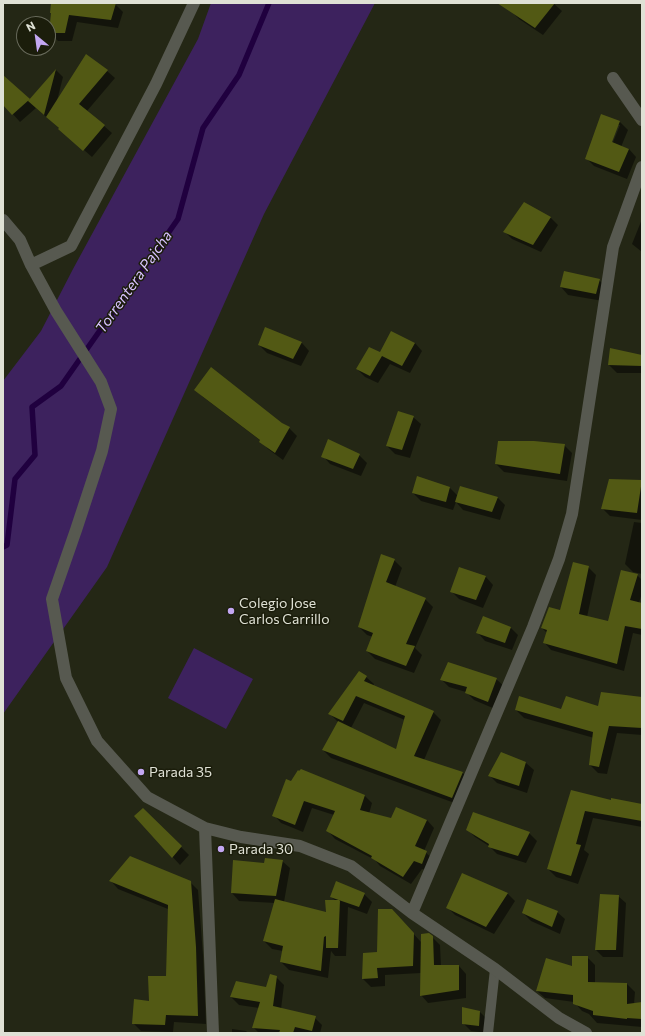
<!DOCTYPE html>
<style>
body{margin:0}
#map{position:relative;width:645px;height:1036px;overflow:hidden;background:#242715;font-family:Commissioner,sans-serif}
canvas{display:block}
.frame{position:absolute;inset:0;border:4px solid #dfe1d5;pointer-events:none}
.north{position:absolute;left:16px;top:16px;width:40px;height:40px;box-sizing:border-box;background:#1b1d0b;border:1px solid #696b5c;border-radius:50%;rotate:331deg;font-size:11px;font-weight:700;line-height:16px;text-align:center;color:#dfe1d5}
.north::after{content:'';display:block;margin:auto;width:14px;height:18px;background:#c3a7f2;clip-path:polygon(50% 0,100% 100%,50% 72%,0 100%)}
</style>
<div id="map">
<canvas width="645" height="1036"></canvas>
<div class="frame"></div>
<div class="north">N</div>
</div>
<script>
const ctx = document.querySelector('canvas').getContext('2d');
ctx.lineJoin = 'round';
function paint(path, color) { ctx.fillStyle = color; ctx.fill(path, 'evenodd'); }
const toPath = rows => new Path2D(rows.map(r => 'M' + r).join(''));
function trace(path, color, width, dash) { ctx.strokeStyle = color; ctx.lineWidth = width; ctx.lineCap = dash ? 'butt' : 'round'; ctx.setLineDash(dash || []); ctx.stroke(path); }
function drawText(font, color, halo, rows, align = 'center') {
  ctx.font = font + ' Commissioner,sans-serif'; ctx.lineWidth = 3; ctx.setLineDash([]); ctx.textBaseline = 'middle'; ctx.strokeStyle = halo; ctx.fillStyle = color; for (const [text, x, y, turn = 0] of rows) {
    ctx.save(); ctx.translate(x, y); ctx.rotate((+turn || 0) * Math.PI / 180); ctx.textAlign = isNaN(turn) ? turn : align; if (halo) ctx.strokeText(text, 0, 0); ctx.fillText(text, 0, 0); ctx.restore();
  }
}
paint(toPath([
 [211,3,375,3,264,214,107,567,3,714,3,381,41,331,73,269,198,39],
 [194,648,253,679,226,729,168,698]
]), '#3d225e');
paint(toPath([
 [53,3,103,3,115,4,123,12,118,28,77,22,72,41,58,41,50,33],
 [517,3,553,3,562,11,543,35,519,19,511,11],
 [56,70,63,77,57,101,107,71,115,78,87,111,112,133,92,157,36,108,20,122,3,103,3,87,30,100],
 [602,115,620,122,628,130,621,147,629,149,636,157,627,179,594,166,586,158],
 [618,125,620,125,611,147,609,146],
 [524,203,551,218,558,225,541,252,512,239,504,231],
 [642,219,642,252,632,244],
 [599,280,607,288,603,301,568,295,561,287],
 [266,328,302,343,309,351,301,366,267,353,259,345],
 [415,343,422,351,410,373,390,364,378,383,365,377,357,369,380,354],
 [611,349,642,356,642,373,617,373,609,365],
 [196,390,289,428,297,436,283,460,268,449,261,441,203,397],
 [413,417,421,424,410,458,395,454,387,446],
 [564,445,572,453,567,481,504,472,496,464],
 [359,455,367,463,361,476,330,464,323,456],
 [418,477,450,488,458,496,497,497,505,505,500,520,463,510,456,502,453,510,421,501,413,493],
 [641,481,642,520,610,516,603,509],
 [634,522,642,523,642,574,633,572,625,564],
 [394,560,402,568,395,587,425,599,433,607,415,648,422,655,414,673,375,659,367,651,373,637,367,635,359,627],
 [588,567,596,575,587,617,609,622,637,575,642,580,642,593,639,603,642,604,642,635,633,633,624,671,551,650,544,642,547,633,542,628,561,611],
 [460,568,486,577,493,585,483,608,459,599,451,591],
 [511,628,518,635,512,650,485,641,478,633],
 [366,677,374,684,373,686,433,712,441,720,424,760,463,773,470,781,460,805,331,758,323,750,338,722,330,714],
 [364,703,405,720,396,750,351,728],
 [496,679,504,686,495,709,474,700,466,692,449,687,442,680],
 [642,698,642,735,617,733,607,774,598,773,590,765,594,738,524,718,516,710,562,710,599,707],
 [501,753,526,763,534,770,527,793,497,783,489,775],
 [286,780,365,796,372,803,369,814,391,819,427,820,434,828,424,851,434,860,430,871,422,869,411,884,380,866,375,860,335,839,328,831,334,815,312,808,303,832,281,823,274,815],
 [572,791,612,801,642,806,642,827,593,818,584,850,589,854,578,884,556,877,548,869],
 [143,809,189,855,180,865,135,816],
 [473,814,529,833,537,841,526,863,497,854,489,846,475,837,468,830],
 [282,861,290,868,284,902,327,913,336,901,331,897,364,894,372,902,367,914,348,907,346,956,335,956,331,951,328,978,289,970,281,962,283,951,272,949,264,941,275,903,239,901,232,893,265,864],
 [463,874,508,894,515,901,494,934,455,915,447,907],
 [111,881,190,882,198,890,203,955,206,1024,174,1022,173,1032,141,1031,133,1023,167,977,168,909,118,889],
 [618,896,626,903,623,957,603,957,596,950],
 [557,912,565,919,560,934,531,921,523,913],
 [399,918,421,942,432,937,440,945,441,966,459,966,466,974,466,998,428,1003,421,995,421,973,385,975,385,986,371,987,363,979,364,954,378,953],
 [587,957,595,965,595,983,627,984,635,992,634,1004,642,1003,642,1027,597,1023,589,1014,582,1011,574,1002,545,998,537,991],
 [276,977,284,985,281,1009,314,1017,322,1025,320,1033,259,1033,253,1027,259,1008,239,1005,231,997,266,988],
 [480,1012,488,1020,487,1033,471,1031,463,1023],
 [232,1029,246,1031,248,1033,232,1033]
]), '#0007');
trace(toPath([
 [3,547,7,545,15,479,35,455,32,407,61,386,178,219,203,128,239,75,269,3]
]), '#20003f', 5.5);
paint(toPath([
 [51,3,116,3,111,20,69,15,65,33,49,33,51,13,50,13],
 [497,3,555,3,535,28],
 [86,54,108,70,79,104,105,125,83,151,58,129,59,128,46,117],
 [56,69,44,115,28,101],
 [3,75,30,99,12,115,3,105],
 [601,114,620,121,612,142,629,149,619,172,585,159],
 [524,202,551,217,533,245,503,232],
 [564,271,600,279,596,294,560,287],
 [265,327,302,342,293,359,258,345],
 [391,331,415,343,402,366,382,356,370,376,356,369,369,347,380,352],
 [610,348,642,355,642,366,608,365],
 [211,367,282,423,290,427,275,453,259,442,260,440,194,390],
 [398,411,414,416,402,450,386,446],
 [328,439,360,454,353,469,321,457],
 [498,441,534,441,565,444,560,474,495,464],
 [417,476,450,487,446,502,412,493],
 [609,479,642,480,637,513,601,509],
 [460,486,498,497,492,512,455,502],
 [381,554,395,559,386,582,426,598,406,644,415,646,406,666,366,651,373,633,358,627],
 [573,562,589,566,579,614,608,621,621,570,638,574,630,600,642,603,642,629,625,626,617,664,543,643,547,630,541,628,549,607,560,610],
 [459,567,486,576,476,600,450,592],
 [483,616,511,627,505,643,476,633],
 [448,662,497,678,488,702,465,693,467,687,440,680],
 [359,671,367,676,364,681,434,711,414,756,463,772,452,798,322,750,338,721,396,749,405,716,356,696,343,721,328,714],
 [601,692,642,697,642,728,609,726,599,767,589,765,593,732,515,710,519,696,561,709,566,696,598,706],
 [501,752,526,762,519,786,488,776],
 [301,769,365,795,360,810,391,818,396,807,427,820,415,846,427,851,422,864,414,861,403,877,371,858,372,856,326,831,335,811,304,801,295,825,272,816,286,779,291,781,298,770,299,771],
 [571,790,611,800,611,798,642,804,642,821,585,811,576,844,581,845,571,876,547,869],
 [143,808,182,846,172,858,134,816],
 [473,812,530,832,518,856,488,847,489,844,466,830],
 [130,856,191,881,196,947,198,1016,166,1015,165,1025,132,1024,134,999,149,1001,148,976,166,976,168,905,109,881],
 [265,858,283,860,276,896,231,893,233,860,264,863],
 [462,873,508,893,486,927,446,908],
 [336,881,365,893,359,907,330,897],
 [600,894,619,895,616,950,595,950],
 [275,899,326,912,325,900,340,900,338,948,326,948,326,936,324,937,321,971,280,962,283,946,263,941],
 [527,899,558,911,552,927,522,913],
 [378,909,392,909,414,933,413,966,377,968,378,978,362,979,363,953,377,952],
 [429,933,433,936,434,965,459,965,459,990,420,996,421,934],
 [572,956,588,956,588,982,627,983,627,1004,642,1002,642,1019,627,1018,627,1019,593,1015,593,1011,573,1004,573,995,536,991,546,958,572,966],
 [270,974,277,976,273,1006,316,1016,312,1031,295,1027,293,1033,279,1033,280,1030,252,1028,260,1002,230,997,236,981,266,987],
 [462,1007,480,1011,479,1026,462,1024]
]), '#525914');
trace(toPath([
 [488,1033,495,969]
]), '#575950', 10);
trace(toPath([
 [613,78,642,120],
 [3,220,20,240,31,265,56,311,101,382,111,409,102,451,76,530,52,599,66,678,97,741,147,797,205,828,241,837,300,846,351,866,412,913,495,969,559,1018,586,1033],
 [31,265,71,246,156,84,194,3],
 [205,828,213,1033],
 [412,913,533,627,559,559,572,514,613,247,642,167]
]), '#575950', 12);
for (const [x, y, r, color] of [
 [231,611,4,"#c3a7f2"],
 [141,772,4,"#c3a7f2"],
 [221,849,4,"#c3a7f2"]
]) { const dot = new Path2D(); dot.arc(x, y, r, 0, 2 * Math.PI); ctx.fillStyle = color; ctx.fill(dot); trace(dot, '#1b1d0b', 1.5); }
drawText('14px', '#dfe1d5', '#1b1d0b', [
 ["Colegio Jose",239,603],
 ["Carlos Carrillo",239,619],
 ["Parada 35",149,772],
 ["Parada 30",229,849]
], 'left');
drawText('italic 15px', '#d8c2ff', '#1b1d0b', [
 ["Torrentera Pajcha",134,282,-55]
]);
</script>
